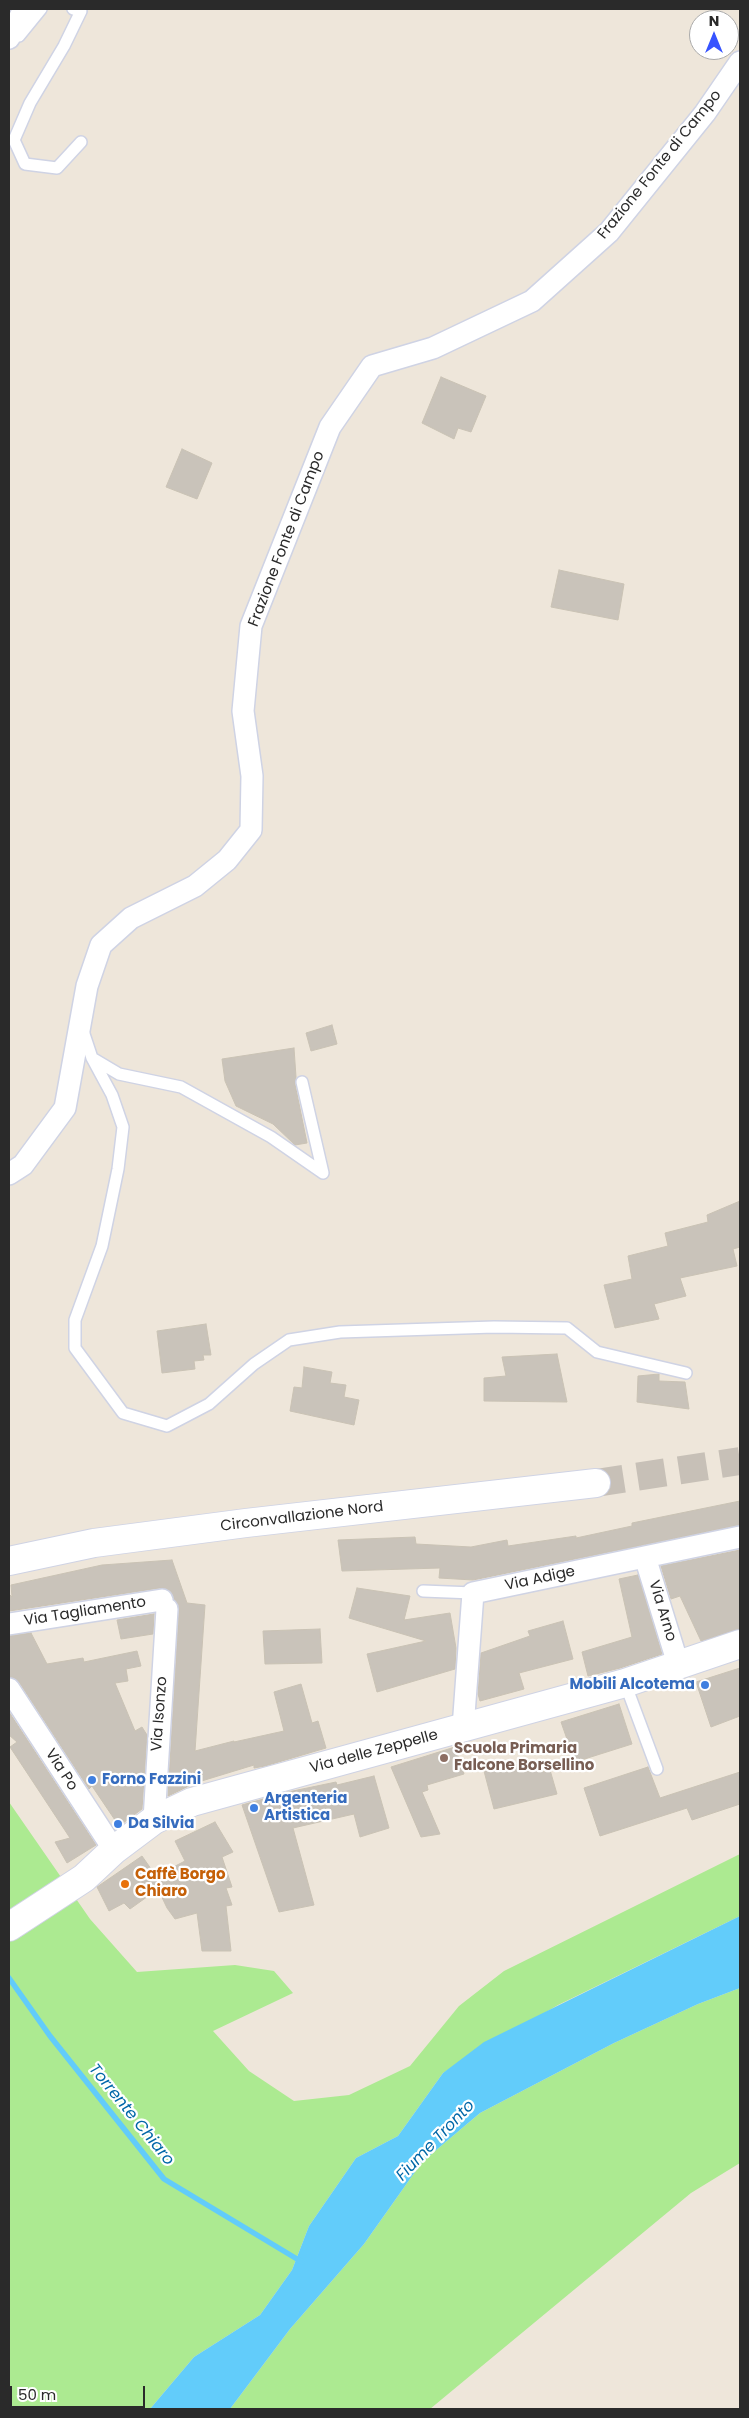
<!DOCTYPE html>
<meta charset="utf-8">
<style>
body{margin:0}
#map{position:relative;width:749px;height:2418px;overflow:hidden;background:#eee6da;font-family:Poppins,sans-serif}
canvas{display:block}
.frame{position:absolute;inset:0;border:10px solid #2a2a2a;pointer-events:none}
.north{position:absolute;left:689px;top:10px;width:50px;height:50px;box-sizing:border-box;background:#fff;border:1px solid #aaa;border-radius:50%;rotate:0deg;font-size:14px;font-weight:700;line-height:20px;text-align:center;color:#2a2a2a}
.north::after{content:'';display:block;margin:auto;width:18px;height:22px;background:#3653ff;clip-path:polygon(50% 0,100% 100%,50% 72%,0 100%)}
.scale{position:absolute;left:10px;top:2386px;width:135px;height:22px;box-sizing:border-box;border:2px solid #2a2a2a;border-top:0;padding-left:6px;font-size:15px;line-height:18px;white-space:nowrap;color:#2a2a2a;-webkit-text-stroke:4px #fff;paint-order:stroke}
</style>
<div id="map">
<canvas width="749" height="2418"></canvas>
<div class="frame"></div>
<div class="north">N</div>
<div class="scale">50 m</div>
</div>
<script>
const ctx = document.querySelector('canvas').getContext('2d');
ctx.lineJoin = 'round';
function paint(path, color) { ctx.fillStyle = color; ctx.fill(path, 'evenodd'); }
const toPath = rows => new Path2D(rows.map(r => 'M' + r).join(''));
function trace(path, color, width, dash) { ctx.strokeStyle = color; ctx.lineWidth = width; ctx.lineCap = dash ? 'butt' : 'round'; ctx.setLineDash(dash || []); ctx.stroke(path); }
function drawText(font, color, halo, rows, align = 'center') {
  ctx.font = font + ' Poppins,sans-serif'; ctx.lineWidth = 4.5; ctx.setLineDash([]); ctx.textBaseline = 'middle'; ctx.strokeStyle = halo; ctx.fillStyle = color; for (const [text, x, y, turn = 0] of rows) {
    ctx.save(); ctx.translate(x, y); ctx.rotate((+turn || 0) * Math.PI / 180); ctx.textAlign = isNaN(turn) ? turn : align; if (halo) ctx.strokeText(text, 0, 0); ctx.fillText(text, 0, 0); ctx.restore();
  }
}
paint(toPath([
 [9,1802,90,1919,137,1972,235,1965,274,1971,293,1993,213,2031,249,2071,294,2101,349,2095,410,2066,459,2006,504,1971,740,1854,740,1916,558,2005,443,2073,398,2136,356,2158,309,2226,292,2270,260,2315,194,2357,150,2409,9,2409],
 [740,1988,740,2163,691,2193,430,2409,230,2409,290,2329,364,2244,422,2162,480,2113,614,2043,698,2004]
]), '#acea91');
paint(toPath([
 [740,1916,740,1988,698,2004,614,2043,480,2113,422,2162,364,2244,290,2329,230,2409,150,2409,194,2357,260,2315,292,2270,309,2226,356,2158,398,2136,443,2073,484,2042]
]), '#62ccfa');
trace(toPath([
 [9,1978,50,2036,164,2179,302,2262]
]), '#62ccfa', 5.5);
const building = toPath([
 [441,377,486,396,471,432,458,428,454,439,422,423,441,377],
 [182,449,212,463,197,499,166,487,182,449],
 [559,570,624,584,618,620,551,607,559,570],
 [332,1025,337,1044,311,1051,306,1033,332,1025],
 [294,1048,296,1077,295,1084,307,1143,295,1145,273,1124,236,1106,225,1081,222,1059,294,1048],
 [740,1201,740,1247,733,1249,737,1266,680,1278,686,1296,654,1304,659,1319,615,1328,604,1285,632,1279,628,1256,668,1246,665,1233,708,1222,707,1215,740,1201],
 [206,1324,211,1355,203,1355,204,1360,194,1361,195,1369,162,1373,157,1331,206,1324],
 [557,1354,567,1402,484,1401,484,1378,506,1376,502,1357,557,1354],
 [304,1367,332,1372,330,1383,346,1385,344,1397,359,1400,354,1425,290,1411,294,1387,302,1388,304,1367],
 [659,1374,659,1381,685,1382,689,1409,637,1402,638,1376,659,1374],
 [740,1501,740,1525,473,1580,439,1578,440,1568,342,1571,338,1540,415,1537,416,1544,471,1547,507,1540,508,1546,576,1536,576,1538,632,1526,632,1523,740,1501],
 [740,1550,740,1629,701,1641,680,1596,671,1599,661,1566,740,1550],
 [172,1560,187,1603,205,1605,195,1751,234,1741,234,1742,284,1731,274,1692,301,1684,312,1723,318,1721,326,1748,265,1766,254,1768,254,1765,195,1783,168,1796,179,1610,171,1592,160,1588,9,1611,9,1594,12,1597,11,1585,102,1565,172,1560],
 [638,1575,662,1654,620,1668,588,1676,582,1652,632,1637,619,1579,638,1575],
 [357,1588,410,1596,404,1620,450,1613,456,1648,455,1669,377,1692,367,1654,426,1641,349,1618,357,1588],
 [154,1614,153,1634,121,1639,117,1620,154,1614],
 [563,1621,573,1659,519,1673,524,1689,480,1701,478,1694,481,1653,530,1636,528,1631,563,1621],
 [320,1629,322,1663,265,1664,263,1631,320,1629],
 [31,1633,47,1664,83,1658,84,1662,137,1651,141,1666,126,1669,128,1681,115,1683,135,1731,142,1727,147,1735,142,1809,119,1826,92,1786,89,1789,19,1682,9,1677,9,1636,31,1633],
 [740,1668,740,1716,711,1727,696,1682,740,1668],
 [619,1704,632,1744,575,1762,561,1722,619,1704],
 [9,1712,96,1845,67,1863,55,1842,70,1838,10,1747,17,1742,9,1735,9,1712],
 [455,1747,464,1774,427,1785,428,1790,422,1792,440,1834,421,1837,391,1767,455,1747],
 [539,1760,543,1772,550,1770,557,1794,494,1809,484,1771,539,1760],
 [648,1767,660,1798,740,1772,740,1804,692,1820,687,1808,600,1836,584,1788,648,1767],
 [374,1776,389,1828,360,1837,354,1814,293,1828,314,1905,279,1912,242,1805,288,1792,336,1782,337,1785,374,1776],
 [215,1822,233,1852,222,1857,232,1887,226,1888,232,1905,226,1906,231,1951,202,1951,197,1913,175,1919,167,1908,158,1889,130,1909,124,1903,109,1911,97,1887,142,1856,156,1876,185,1861,175,1841,215,1822]
]);
paint(building, '#c9c3ba');
trace(building, '#c9c2b4', 1);
trace(toPath([
 [596,1483,740,1461]
]), '#c7c0b7', 28, [28, 14]);
const lane = toPath([
 [73,9,81,11,64,46,30,103,14,140,25,164,57,168,81,142],
 [19,36,41,9],
 [83,1031,92,1058,119,1074,181,1087,271,1137,323,1173,302,1082],
 [92,1058,112,1095,123,1127,118,1169,102,1246,75,1320,75,1348,123,1413,167,1426,209,1404,254,1364,289,1340,340,1332,494,1327,567,1328,597,1352,686,1373],
 [423,1591,473,1593],
 [625,1683,657,1769]
]);
const street = toPath([
 [9,38,24,9],
 [9,1174,23,1165,65,1108,87,986,101,945,131,918,195,886,227,860,251,830,252,776,243,711,251,626,330,427,372,366,433,348,532,301,609,232,705,113,740,62],
 [645,1557,678,1664],
 [9,1624,162,1600],
 [9,1689,114,1850],
 [463,1728,473,1593,740,1537],
 [154,1820,167,1609]
]);
const secondary = toPath([
 [9,1561,94,1543,246,1523,596,1483],
 [9,1927,84,1878,114,1850,154,1820,192,1802,625,1683,740,1644]
]);
trace(lane, '#cfd3e4', 14);
trace(street, '#cfd3e4', 24);
trace(secondary, '#cfd3e4', 30);
trace(lane, '#fff', 11);
trace(street, '#fff', 21);
trace(secondary, '#fff', 28);
for (const [x, y, r, color] of [
 [705,1685,5,"#3f7fe0"],
 [444,1758,5,"#8d6e63"],
 [92,1780,5,"#3f7fe0"],
 [254,1808,5,"#3f7fe0"],
 [118,1824,5,"#3f7fe0"],
 [125,1884,5,"#e8710a"]
]) { const dot = new Path2D(); dot.arc(x, y, r, 0, 2 * Math.PI); ctx.fillStyle = color; ctx.fill(dot); trace(dot, '#fff', 2); }
drawText('15px', '#2a2a2a', '#fff', [
 ["Frazione Fonte di Campo",660,165,-51],
 ["Frazione Fonte di Campo",287,539,-69],
 ["Circonvallazione Nord",302,1517,-7],
 ["Via Adige",540,1579,-12],
 ["Via Arno",662,1611,73],
 ["Via Tagliamento",85,1612,-9],
 ["Via Isonzo",160,1714,-86],
 ["Via delle Zeppelle",374,1752,-15],
 ["Via Po",61,1770,57]
]);
drawText('bold 15px', '#366cbe', '#fff', [
 ["Mobili Alcotema",695,1685,"right"],
 ["Forno Fazzini",102,1780],
 ["Argenteria",264,1799],
 ["Artistica",264,1816],
 ["Da Silvia",128,1824]
], 'left');
drawText('bold 15px', '#785e54', '#fff', [
 ["Scuola Primaria",454,1749],
 ["Falcone Borsellino",454,1766]
], 'left');
drawText('bold 15px', '#c56008', '#fff', [
 ["Caffè Borgo",135,1875],
 ["Chiaro",135,1892]
], 'left');
drawText('italic 16px', '#0067a8', '#fff', [
 ["Torrente Chiaro",131,2115,51],
 ["Fiume Tronto",436,2141,-46]
]);
</script>
